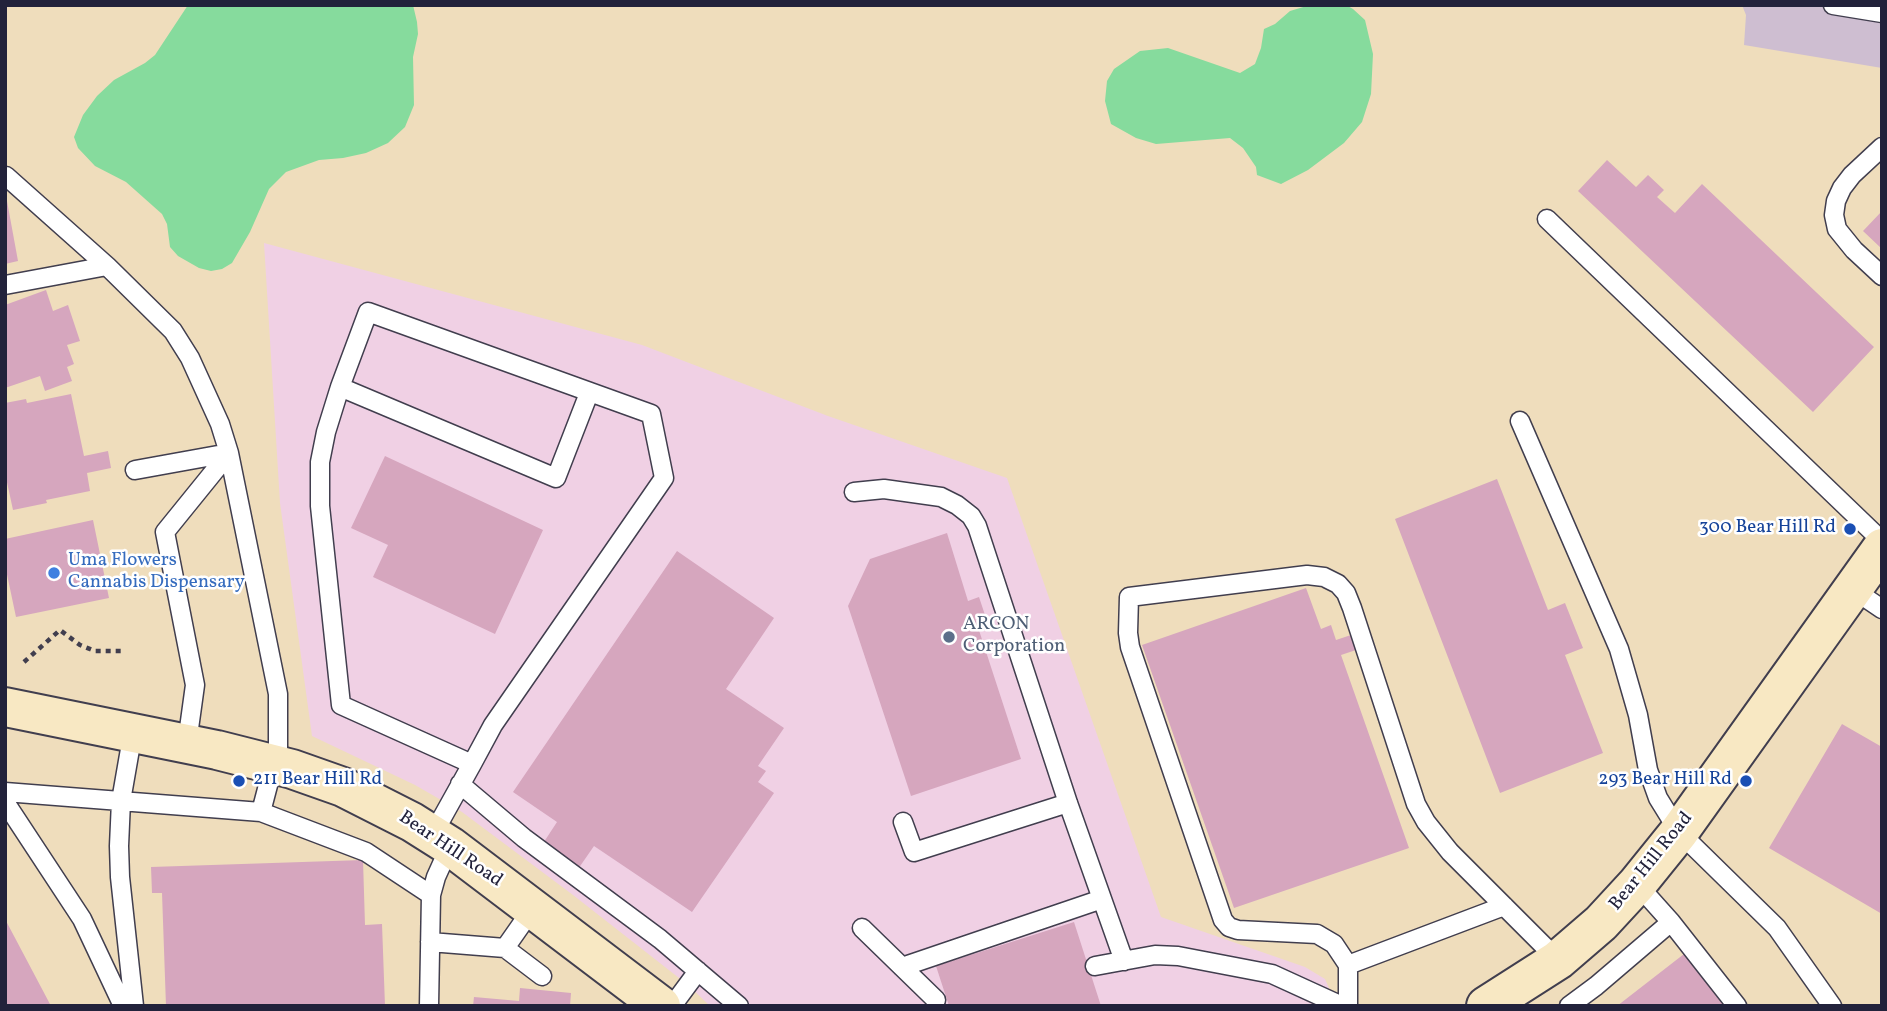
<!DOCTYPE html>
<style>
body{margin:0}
#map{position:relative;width:1887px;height:1011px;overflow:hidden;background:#efddbc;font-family:Vollkorn,serif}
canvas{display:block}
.frame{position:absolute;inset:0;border:7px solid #22223b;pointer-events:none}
</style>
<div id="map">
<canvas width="1887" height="1011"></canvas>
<div class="frame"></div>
</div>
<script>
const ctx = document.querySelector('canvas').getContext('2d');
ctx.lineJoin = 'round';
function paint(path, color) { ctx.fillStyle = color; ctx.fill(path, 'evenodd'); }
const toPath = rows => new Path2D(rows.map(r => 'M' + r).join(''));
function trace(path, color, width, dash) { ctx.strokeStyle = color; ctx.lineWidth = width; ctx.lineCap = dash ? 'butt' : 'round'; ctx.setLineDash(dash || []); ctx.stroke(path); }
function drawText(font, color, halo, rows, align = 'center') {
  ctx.font = font + ' Vollkorn,serif'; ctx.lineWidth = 5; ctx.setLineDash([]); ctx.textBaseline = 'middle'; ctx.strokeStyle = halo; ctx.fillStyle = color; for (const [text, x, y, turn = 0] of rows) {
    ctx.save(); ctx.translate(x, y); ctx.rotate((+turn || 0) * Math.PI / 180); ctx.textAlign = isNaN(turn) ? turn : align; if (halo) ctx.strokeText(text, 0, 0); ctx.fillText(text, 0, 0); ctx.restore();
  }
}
paint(toPath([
 [264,243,642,345,828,416,1007,478,1161,917,1305,967,1325,979,1337,1006,710,1006,688,985,573,895,462,812,415,785,312,736,280,503]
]), '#f0d0e4');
paint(toPath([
 [1742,5,1882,5,1882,68,1744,45,1746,15]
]), '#cebed1');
paint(toPath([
 [188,5,413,5,417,22,418,34,413,57,414,105,405,127,388,143,366,153,343,158,319,160,286,172,269,189,250,232,232,263,222,269,211,271,199,268,178,256,170,247,167,224,162,214,126,182,95,166,78,148,74,137,83,115,97,96,114,80,145,63,155,55],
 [1310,5,1346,5,1353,9,1365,20,1373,54,1371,94,1362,122,1344,143,1308,170,1281,184,1257,175,1256,167,1243,148,1230,138,1156,144,1136,138,1111,124,1105,101,1107,81,1114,69,1140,51,1168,48,1240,73,1255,64,1261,48,1264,29,1275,24,1290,11]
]), '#86db9d');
paint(toPath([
 [1607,160,1636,187,1648,175,1664,190,1657,197,1675,213,1702,184,1874,347,1813,412,1578,191],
 [7,201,18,261,5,264,5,202],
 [1882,211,1882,249,1863,231],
 [46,290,53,311,68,305,80,341,67,345,74,364,67,367,72,381,45,391,40,376,5,388,5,305],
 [71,394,84,456,108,451,111,468,87,473,90,491,46,500,47,503,13,510,5,473,5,403,26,399,27,403],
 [385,456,543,530,495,634,373,577,388,545,351,528],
 [1497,479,1548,610,1565,603,1583,648,1565,655,1603,753,1500,793,1395,519],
 [93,520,109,598,16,617,5,565,5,539],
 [947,533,968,601,979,597,985,615,975,618,1021,759,911,796,848,606,870,559],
 [677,551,774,618,726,689,784,728,758,766,766,771,758,782,774,793,692,912,594,846,576,872,540,848,557,822,513,792],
 [1306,588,1321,629,1331,625,1336,640,1351,635,1356,650,1341,655,1409,848,1234,908,1142,645],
 [1842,724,1882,747,1882,914,1769,848],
 [363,860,365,925,382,924,385,1006,166,1006,162,893,152,893,151,867],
 [5,919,51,1006,5,1006],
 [1074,922,1101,1006,949,1006,936,966],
 [1684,954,1724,1006,1617,1006],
 [520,988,571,993,570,1006,473,1006,474,997,519,1001]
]), '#d6a6be');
const lane = toPath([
 [1833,5,1882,13],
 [1882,147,1852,175,1842,188,1836,201,1834,215,1837,229,1854,250,1882,276],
 [6,176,107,266,173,331,190,358,220,424,229,453,135,470],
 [1547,219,1882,541],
 [5,285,107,266],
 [340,387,556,478,589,393],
 [1520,421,1619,649,1638,715,1648,770,1658,798,1679,832,1777,928,1832,1006],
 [229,453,278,694,278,747,261,812,366,852,431,895],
 [854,492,884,489,941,497,957,505,971,516,977,526,1068,803,1124,961],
 [1851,588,1882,609],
 [133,732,121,801,119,846,120,877,134,1006],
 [187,743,195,685,165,532,229,453],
 [460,784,524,838,660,939,739,1006],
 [5,792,261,812],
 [5,802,82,919,123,1006],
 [903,822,914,852,1068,803],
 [433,834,472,764,493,725,664,478,651,414,368,312,340,387,326,432,320,462,320,506,341,705,472,764],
 [1637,884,1671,922,1737,1006],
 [862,928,936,1000],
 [430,942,505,948,533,908],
 [505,948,542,976],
 [1348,965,1334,944,1317,934,1238,930,1229,927,1223,920,1130,647,1128,633,1129,597,1307,575,1324,577,1338,584,1346,593,1352,608,1416,804,1426,822,1450,852,1558,960],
 [1095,966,1155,955,1178,956,1272,974,1342,1006],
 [902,967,1102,899],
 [429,1006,431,895,436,877,450,846],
 [672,1006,698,971],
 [1348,1006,1348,965,1504,906],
 [1569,1006,1596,986,1671,922]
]);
const secondary = toPath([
 [5,707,217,750,292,769,343,787,412,822,450,846,661,1006],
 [1486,1006,1558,960,1601,923,1637,884,1679,832,1882,548]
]);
trace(lane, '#413e4e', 21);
trace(secondary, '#413e4e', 42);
trace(toPath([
 [24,662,60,630,80,645,95,651,124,651]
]), '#413e4e', 4.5, [5, 5]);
trace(lane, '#fff', 18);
trace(secondary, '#f8e8c3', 38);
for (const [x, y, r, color] of [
 [1850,529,7,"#1a4fb4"],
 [54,573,7,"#3f7fe0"],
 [949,637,7,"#5c6f8a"],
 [239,781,7,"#1a4fb4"],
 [1746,781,7,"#1a4fb4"]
]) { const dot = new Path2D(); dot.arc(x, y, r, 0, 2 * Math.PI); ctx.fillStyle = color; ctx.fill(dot); trace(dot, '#fff', 2.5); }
drawText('19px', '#164399', '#fff', [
 ["300 Bear Hill Rd",1836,529],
 ["211 Bear Hill Rd",253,781,"left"],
 ["293 Bear Hill Rd",1732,781]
], 'right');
drawText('19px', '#366cbe', '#fff', [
 ["Uma Flowers",68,562],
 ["Cannabis Dispensary",68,584]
], 'left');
drawText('19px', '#4e5e75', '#fff', [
 ["ARCON",963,626],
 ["Corporation",963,648]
], 'left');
drawText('19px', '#22223b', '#fff', [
 ["Bear Hill Road",450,850,34],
 ["Bear Hill Road",1652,862,-51]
]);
</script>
